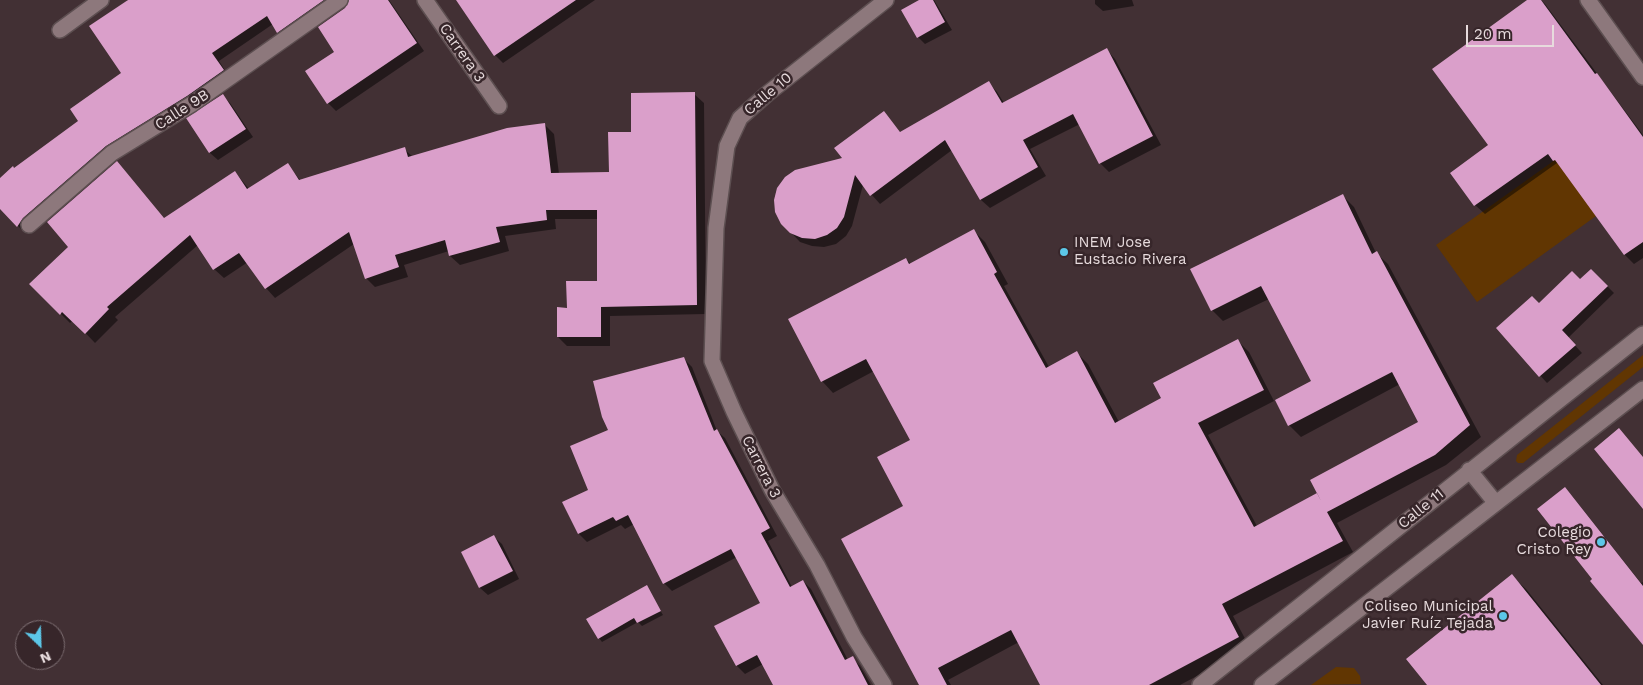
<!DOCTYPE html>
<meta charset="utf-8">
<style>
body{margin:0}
#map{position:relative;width:1643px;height:685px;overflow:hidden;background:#423034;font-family:"Work Sans",sans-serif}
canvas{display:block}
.north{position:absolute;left:15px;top:620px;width:50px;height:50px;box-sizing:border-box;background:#37262a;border:1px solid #7d6e72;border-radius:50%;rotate:156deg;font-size:14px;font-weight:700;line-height:20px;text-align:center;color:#e7dbdd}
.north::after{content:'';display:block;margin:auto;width:18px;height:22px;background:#5cc7e8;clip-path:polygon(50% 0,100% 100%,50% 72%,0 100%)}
.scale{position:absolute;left:1466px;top:25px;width:88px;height:22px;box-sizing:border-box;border:2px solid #e7dbdd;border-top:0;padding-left:6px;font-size:15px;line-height:18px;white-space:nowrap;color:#e7dbdd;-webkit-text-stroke:4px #37262a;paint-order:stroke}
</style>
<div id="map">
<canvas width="1643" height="685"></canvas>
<div class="north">N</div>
<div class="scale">20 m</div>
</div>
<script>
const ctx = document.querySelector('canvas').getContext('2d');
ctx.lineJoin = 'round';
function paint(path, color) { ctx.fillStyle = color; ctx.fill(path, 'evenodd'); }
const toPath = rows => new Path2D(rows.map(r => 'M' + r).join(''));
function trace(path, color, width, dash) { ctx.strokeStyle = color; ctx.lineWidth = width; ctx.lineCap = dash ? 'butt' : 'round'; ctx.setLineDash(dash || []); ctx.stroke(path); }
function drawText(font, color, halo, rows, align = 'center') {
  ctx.font = font + ' "Work Sans",sans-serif'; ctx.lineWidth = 5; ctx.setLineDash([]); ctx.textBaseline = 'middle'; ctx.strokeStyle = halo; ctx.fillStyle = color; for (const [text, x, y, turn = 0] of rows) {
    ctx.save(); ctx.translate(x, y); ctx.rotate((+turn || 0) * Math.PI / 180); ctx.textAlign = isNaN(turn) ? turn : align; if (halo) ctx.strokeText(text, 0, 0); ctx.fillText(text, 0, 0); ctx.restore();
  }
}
paint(toPath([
 [1587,137,1596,216,1477,302,1436,245],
 [1643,355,1643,367,1523,463,1518,463,1516,461,1517,455],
 [1336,667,1354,668,1360,676,1361,684,1311,685]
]), '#613602');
paint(toPath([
 [127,0,342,0,286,39,273,24,219,61,230,78,114,153,30,225,25,233,0,208,0,180,80,121,123,73],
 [349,0,389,0,424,51,336,111,328,103,307,72,336,52,350,5],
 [458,0,595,0,503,63,495,55],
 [921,0,934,0,952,30,925,44,918,37],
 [1095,0,1132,0,1134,6,1103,11,1095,4],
 [1529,0,1541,0,1545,4,1643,135,1643,258,1634,264,1625,255,1563,169,1557,163,1485,214,1475,205,1452,173,1490,146],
 [1107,50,1115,59,1161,145,1109,172,1100,163,1080,124,1030,149,1046,176,990,208,981,200,952,150,880,204,863,185,852,226,846,236,836,244,824,247,812,246,800,242,782,223,844,159,884,113,901,133,989,83,997,92,1004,103],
 [694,94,704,103,706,314,610,316,610,346,567,346,558,337,568,309,599,282,598,219,555,219,556,229,505,236,509,251,460,265,450,256,449,251,404,265,408,277,375,287,366,278,354,244,275,298,266,288,248,262,224,278,214,269,198,245,115,317,118,320,95,343,73,320,70,323,31,284,165,219,235,172,249,189,287,164,301,181,404,149,413,157,545,125,554,134,559,174,610,173,632,133],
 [223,96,230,103,253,137,218,160,210,153,188,119],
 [1342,195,1354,207,1376,253,1388,264,1481,437,1446,465,1337,523,1353,552,1233,616,1250,648,1180,685,1041,685,1019,642,948,680,951,685,921,685,905,506,912,440,874,371,833,393,822,381,906,259,911,264,974,231,985,242,1008,284,1004,286,1049,367,1077,353,1088,364,1119,422,1162,399,1238,341,1249,352,1274,401,1208,435,1257,526,1317,495,1420,423,1400,384,1301,437,1289,425,1276,401,1313,382,1269,299,1223,321,1212,310],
 [1591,270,1614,293,1568,338,1582,353,1547,383,1497,328,1580,281],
 [684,359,692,367,717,431,725,438,777,536,768,541,792,587,803,581,811,589,848,660,852,658,860,666,871,685,774,685,763,664,745,674,737,666,716,627,761,603,737,557,672,591,664,583,634,524,625,529,621,525,587,542,579,534,564,503,590,491,609,431],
 [1565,488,1573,497,1641,583,1643,582,1643,643,1594,579],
 [494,537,502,544,519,579,488,595,480,588,463,553],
 [1512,576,1526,589,1603,685,1429,685],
 [646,587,663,615,642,626,638,622,602,642,599,638]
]), '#0007');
paint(toPath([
 [128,0,324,0,277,33,267,16,212,53,224,70,187,96,106,146,23,218,17,227,0,209,0,178,13,166,14,168,78,121,70,109,121,73,89,26],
 [349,0,388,0,417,43,327,104,305,71,334,52,318,27,345,8],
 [456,0,576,0,494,56],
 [919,0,933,0,945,22,917,38,901,10],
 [1527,0,1541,0,1595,74,1597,73,1643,137,1643,242,1624,255,1555,160,1553,161,1548,154,1474,206,1450,173,1488,145,1432,69],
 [1107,48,1153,136,1099,164,1073,114,1023,140,1038,167,980,200,945,140,870,196,855,175,844,217,837,228,827,235,815,239,802,238,790,233,781,224,775,212,774,200,777,188,785,177,795,170,842,158,834,148,884,111,900,132,989,81,1002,103],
 [695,92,697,305,601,307,601,337,557,337,557,307,567,308,566,281,597,281,597,210,546,210,547,220,496,227,500,242,449,256,445,240,395,255,399,267,365,279,349,232,265,289,239,253,213,270,190,235,107,307,109,309,85,334,62,312,60,315,29,284,68,247,47,222,117,161,164,218,235,171,247,189,288,163,299,180,405,147,408,157,507,128,545,123,551,173,609,172,608,132,631,132,631,93],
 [223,94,246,129,209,153,186,118],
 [1343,194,1372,254,1377,251,1470,425,1435,455,1327,512,1343,541,1222,604,1239,637,1149,685,1040,685,1011,630,938,668,947,685,919,685,841,539,903,506,877,457,910,440,866,359,821,382,788,319,906,258,909,264,974,229,997,272,994,274,1046,368,1077,351,1115,423,1161,398,1153,383,1238,339,1264,390,1198,423,1254,527,1317,493,1321,501,1310,480,1418,422,1392,372,1288,426,1275,400,1311,381,1261,286,1211,311,1190,269],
 [1591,269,1608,286,1562,330,1576,345,1539,377,1496,328,1532,296,1539,303,1572,271,1580,279],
 [684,357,714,431,717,429,770,528,761,533,790,587,803,580,845,660,853,656,868,685,773,685,757,655,736,666,714,626,760,603,731,549,663,584,628,515,616,521,613,517,578,534,562,502,588,490,570,446,608,430,602,417,593,381],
 [1619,428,1643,457,1643,509,1594,449],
 [1565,487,1643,586,1643,645,1590,581,1592,579,1537,509],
 [494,535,513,571,479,588,461,552],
 [1512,574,1601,685,1427,685,1406,659],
 [647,585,661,611,637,623,634,618,598,639,586,619]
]), '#da9fca');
const street = toPath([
 [425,0,499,106],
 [1588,0,1643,77],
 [60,30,101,0],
 [29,225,112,153,192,104,340,0],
 [1469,470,1495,502],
 [884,685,854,637,817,565,772,490,734,412,712,361,716,228,727,146,740,118,767,94,886,0],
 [1200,685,1643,334],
 [1262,685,1643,389]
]);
trace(street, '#5d4f51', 18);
trace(street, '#8d787c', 15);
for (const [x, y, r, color] of [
 [1064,252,5,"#5cc7e8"],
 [1601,542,5,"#5cc7e8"],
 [1503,616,5,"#5cc7e8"]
]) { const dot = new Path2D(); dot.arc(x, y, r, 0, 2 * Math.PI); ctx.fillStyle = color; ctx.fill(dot); trace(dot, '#37262a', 2); }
drawText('15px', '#e7dbdd', '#37262a', [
 ["Carrera 3",462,53,55],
 ["Calle 10",768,94,-40],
 ["Calle 9B",182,110,-33],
 ["Carrera 3",761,467,63],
 ["Calle 11",1421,509,-39]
]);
drawText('15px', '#e7dbdd', '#37262a', [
 ["INEM Jose",1074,243,"left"],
 ["Eustacio Rivera",1074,260,"left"],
 ["Colegio",1591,533],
 ["Cristo Rey",1591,550],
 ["Coliseo Municipal",1493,607],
 ["Javier Ruíz Tejada",1493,624]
], 'right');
</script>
